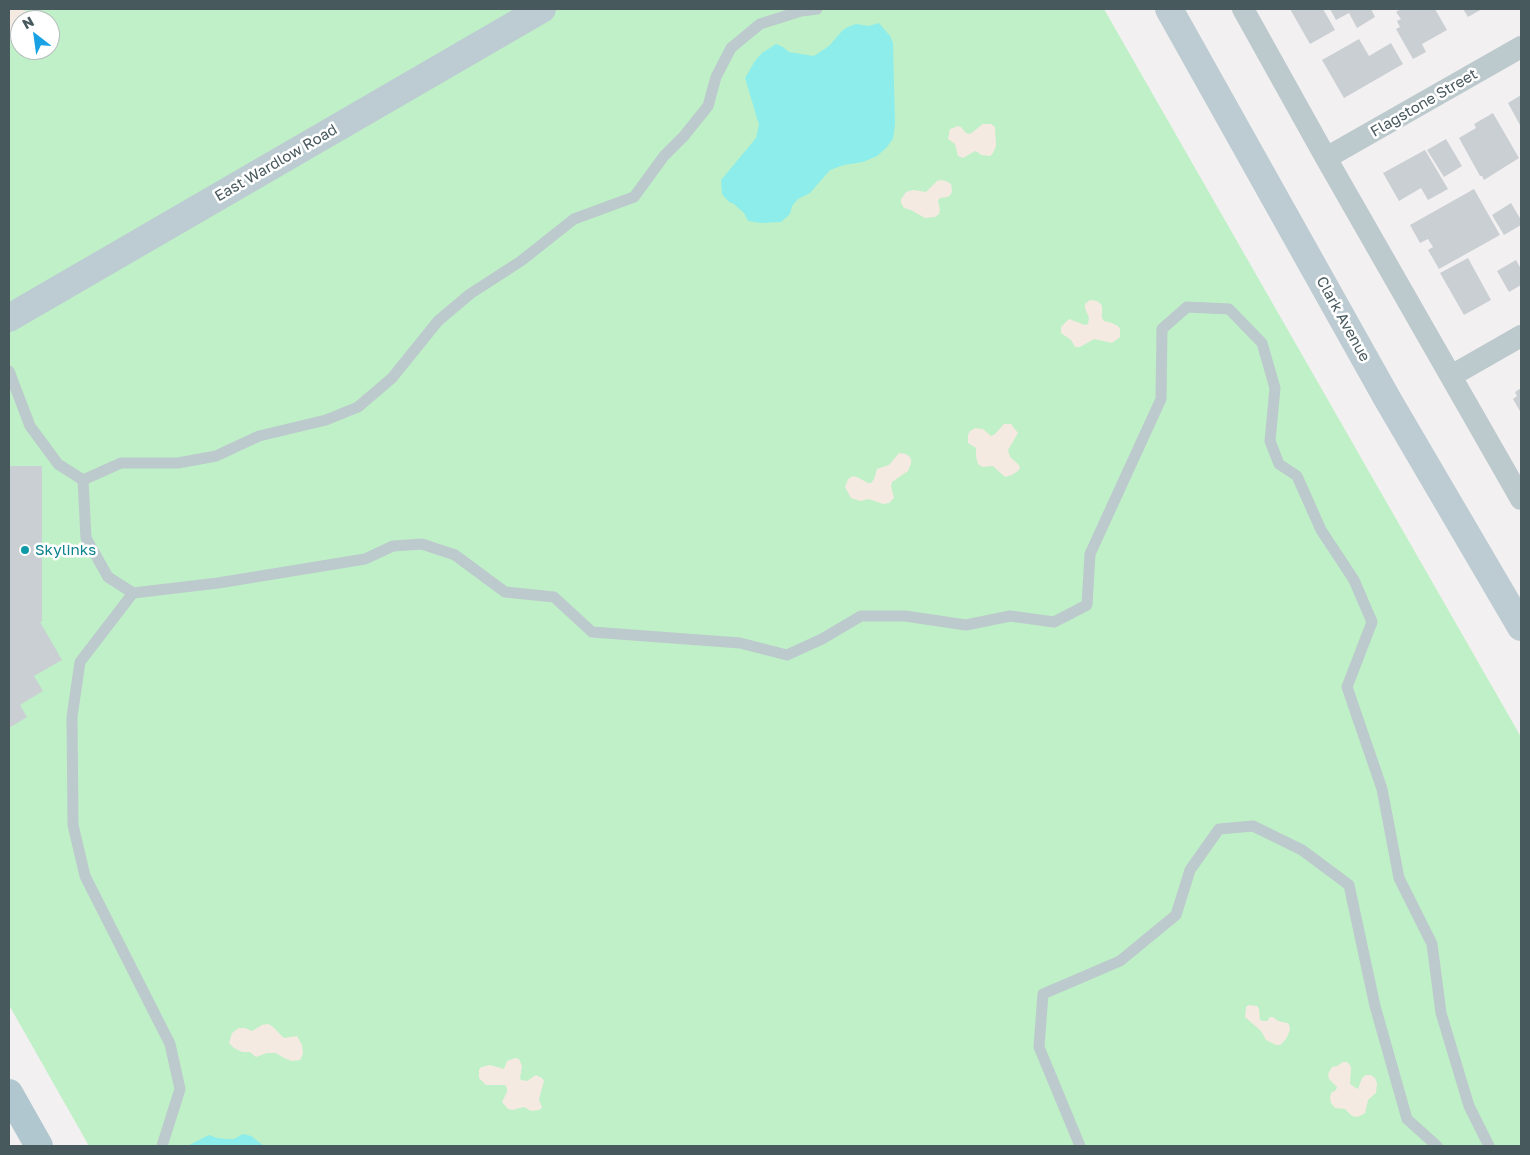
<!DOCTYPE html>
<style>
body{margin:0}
#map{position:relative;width:1530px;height:1155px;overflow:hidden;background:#f3f0f1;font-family:"Golos Text",sans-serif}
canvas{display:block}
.frame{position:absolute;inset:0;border:10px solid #48595e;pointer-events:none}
.north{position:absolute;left:10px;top:10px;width:50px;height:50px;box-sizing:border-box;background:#fff;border:1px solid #b6bdbf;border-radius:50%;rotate:330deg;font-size:14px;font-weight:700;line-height:20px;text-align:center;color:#48595e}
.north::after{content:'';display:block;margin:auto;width:18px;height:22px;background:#19a1e5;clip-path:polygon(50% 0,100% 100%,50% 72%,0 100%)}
</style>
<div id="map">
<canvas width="1530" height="1155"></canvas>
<div class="frame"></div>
<div class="north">N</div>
</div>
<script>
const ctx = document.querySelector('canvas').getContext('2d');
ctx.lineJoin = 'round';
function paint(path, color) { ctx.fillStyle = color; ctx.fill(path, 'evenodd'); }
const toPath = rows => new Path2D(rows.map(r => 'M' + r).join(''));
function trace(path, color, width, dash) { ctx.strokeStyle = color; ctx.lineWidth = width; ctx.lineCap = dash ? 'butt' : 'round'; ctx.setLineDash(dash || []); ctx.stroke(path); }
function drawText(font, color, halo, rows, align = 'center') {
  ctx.font = font + ' "Golos Text",sans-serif'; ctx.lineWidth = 5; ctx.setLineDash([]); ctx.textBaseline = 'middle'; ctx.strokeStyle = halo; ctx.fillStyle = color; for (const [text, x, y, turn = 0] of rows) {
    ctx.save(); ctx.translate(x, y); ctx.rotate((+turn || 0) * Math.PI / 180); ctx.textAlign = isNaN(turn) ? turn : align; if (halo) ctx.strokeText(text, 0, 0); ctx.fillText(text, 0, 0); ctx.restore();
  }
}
paint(toPath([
 [9,9,1104,9,1521,737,1521,1146,89,1146,9,1005],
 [20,20,50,20,50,50,20,50]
]), '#c0f0c7');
paint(toPath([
 [9,9,22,9,26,11,29,18,29,20,20,20,20,33,14,36,9,42],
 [983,124,991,124,995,127,996,146,993,153,990,156,981,155,979,153,975,151,963,158,958,156,955,144,948,139,950,129,958,126,961,127,966,133,970,134],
 [941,180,946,181,951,184,952,190,951,194,948,197,940,198,938,201,940,210,939,214,935,217,925,218,911,210,904,208,901,203,901,199,906,192,913,190,926,192,937,181],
 [1090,300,1097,301,1100,303,1102,306,1102,318,1104,321,1112,323,1118,326,1120,329,1120,337,1112,343,1094,339,1080,347,1075,347,1071,340,1061,333,1061,327,1069,319,1085,325,1088,324,1089,318,1085,308,1085,304],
 [1004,424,1011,424,1018,433,1008,450,1010,457,1018,464,1020,467,1019,470,1012,475,1005,477,993,466,982,467,978,464,976,456,976,448,968,443,968,435,970,431,975,428,983,429,991,436,995,434],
 [899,453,906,454,909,456,911,459,911,463,908,471,892,482,891,486,894,498,889,503,883,504,869,499,860,501,851,498,845,487,848,479,853,476,857,477,868,483,871,483,874,479,877,469,889,465],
 [1249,1005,1257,1006,1259,1009,1260,1020,1263,1021,1267,1021,1270,1017,1273,1017,1278,1021,1287,1023,1289,1024,1290,1030,1286,1039,1280,1045,1276,1045,1266,1040,1261,1031,1245,1017,1246,1007],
 [268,1024,272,1026,284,1038,297,1036,302,1045,303,1054,300,1060,292,1061,284,1058,276,1053,267,1053,256,1057,250,1052,242,1052,234,1048,229,1043,232,1033,239,1028,245,1028,252,1031,262,1025],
 [515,1058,519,1059,522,1066,520,1078,521,1080,527,1081,536,1075,542,1078,544,1081,539,1099,542,1108,539,1110,531,1111,524,1107,512,1110,508,1109,502,1102,507,1092,507,1088,505,1085,486,1085,479,1078,479,1070,481,1067,490,1065,504,1069,507,1061],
 [1343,1062,1347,1062,1350,1065,1351,1068,1350,1084,1356,1088,1358,1089,1362,1078,1366,1075,1371,1075,1375,1078,1377,1083,1376,1093,1368,1100,1365,1113,1358,1117,1352,1116,1345,1109,1335,1108,1331,1103,1330,1098,1331,1093,1336,1090,1337,1087,1329,1079,1328,1074,1332,1067,1337,1066]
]), '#f4eae2');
paint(toPath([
 [879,23,890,36,893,43,895,124,893,139,886,148,877,156,863,162,844,165,830,170,810,193,798,199,792,206,790,214,781,222,761,223,748,221,744,213,734,204,729,202,722,194,721,180,756,138,759,125,745,78,755,61,762,53,776,44,783,47,789,52,814,56,829,46,843,30,848,27,856,24,869,26],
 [243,1134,251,1136,264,1146,187,1146,209,1135,217,1138,227,1139,234,1139]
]), '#8dedea');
paint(toPath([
 [1290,9,1323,9,1335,30,1310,44],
 [1330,9,1371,9,1375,17,1357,28,1349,13,1336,20],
 [1401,9,1427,9,1427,10,1435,9,1447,30,1422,44,1426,52,1413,59,1396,29,1400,27,1397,21,1401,19,1396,12],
 [1463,9,1482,9,1468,17],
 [1359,39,1369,56,1391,43,1403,64,1344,98,1322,60],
 [1521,95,1521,127,1508,103],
 [1493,113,1519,158,1484,180,1482,176,1480,176,1459,138,1476,128,1474,124],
 [1446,139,1462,166,1444,177,1427,150],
 [1425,150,1448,189,1428,200,1421,188,1399,201,1383,173],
 [1474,189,1500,235,1439,269,1428,250,1433,247,1428,239,1420,243,1410,225],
 [1511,203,1521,220,1521,225,1504,235,1492,215],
 [1468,258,1491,300,1464,315,1440,273],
 [1516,260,1521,269,1521,285,1509,292,1497,271],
 [1521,388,1521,413,1513,399,1517,396,1515,392],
 [10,466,42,466,42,621,40,622,62,660,34,676,43,691,20,705,27,717,9,728,9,480,10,480]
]), '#cacfd3');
trace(toPath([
 [9,371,30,426,58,464,83,480,121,463,178,463,216,456,259,436,326,420,358,407,392,378,438,321,470,294,521,261,574,219,634,197,664,156,684,136,708,106,716,77,731,48,760,24,801,11,817,9],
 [83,480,86,538,108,577,133,593,218,583,365,559,393,546,422,544,455,555,505,592,554,597,592,632,740,643,787,655,822,639,861,616,905,616,966,625,1010,616,1054,622,1087,605,1090,554,1161,399,1162,329,1187,307,1229,309,1262,343,1275,388,1270,441,1279,464,1297,476,1321,530,1354,580,1372,622,1347,687,1382,789,1399,878,1432,944,1441,1013,1469,1106,1489,1146],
 [133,593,80,662,72,717,73,825,85,876,170,1044,180,1089,162,1146],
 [1080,1146,1039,1047,1043,994,1120,961,1176,915,1190,870,1219,829,1253,826,1302,850,1349,885,1375,1006,1407,1119,1437,1146]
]), '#bcc9cd', 11);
trace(toPath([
 [1243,9,1326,158,1521,499],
 [1326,158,1521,47],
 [1451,376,1521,336]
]), '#bcc9cd', 22);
trace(toPath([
 [1169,9,1388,400,1521,627],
 [9,318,542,9]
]), '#bcccd2', 28);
trace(toPath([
 [9,1093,39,1146]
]), '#b0c7cf', 28);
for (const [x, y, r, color] of [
 [25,550,5,"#0f9aa8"]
]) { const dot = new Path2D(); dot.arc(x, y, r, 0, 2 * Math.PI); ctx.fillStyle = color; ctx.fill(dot); trace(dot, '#fff', 2); }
drawText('15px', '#48595e', '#fff', [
 ["Flagstone Street",1424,103,-30],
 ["East Wardlow Road",276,163,-30],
 ["Clark Avenue",1343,319,61]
]);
drawText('15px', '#0d838f', '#fff', [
 ["Skylinks",35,550]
], 'left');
</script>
